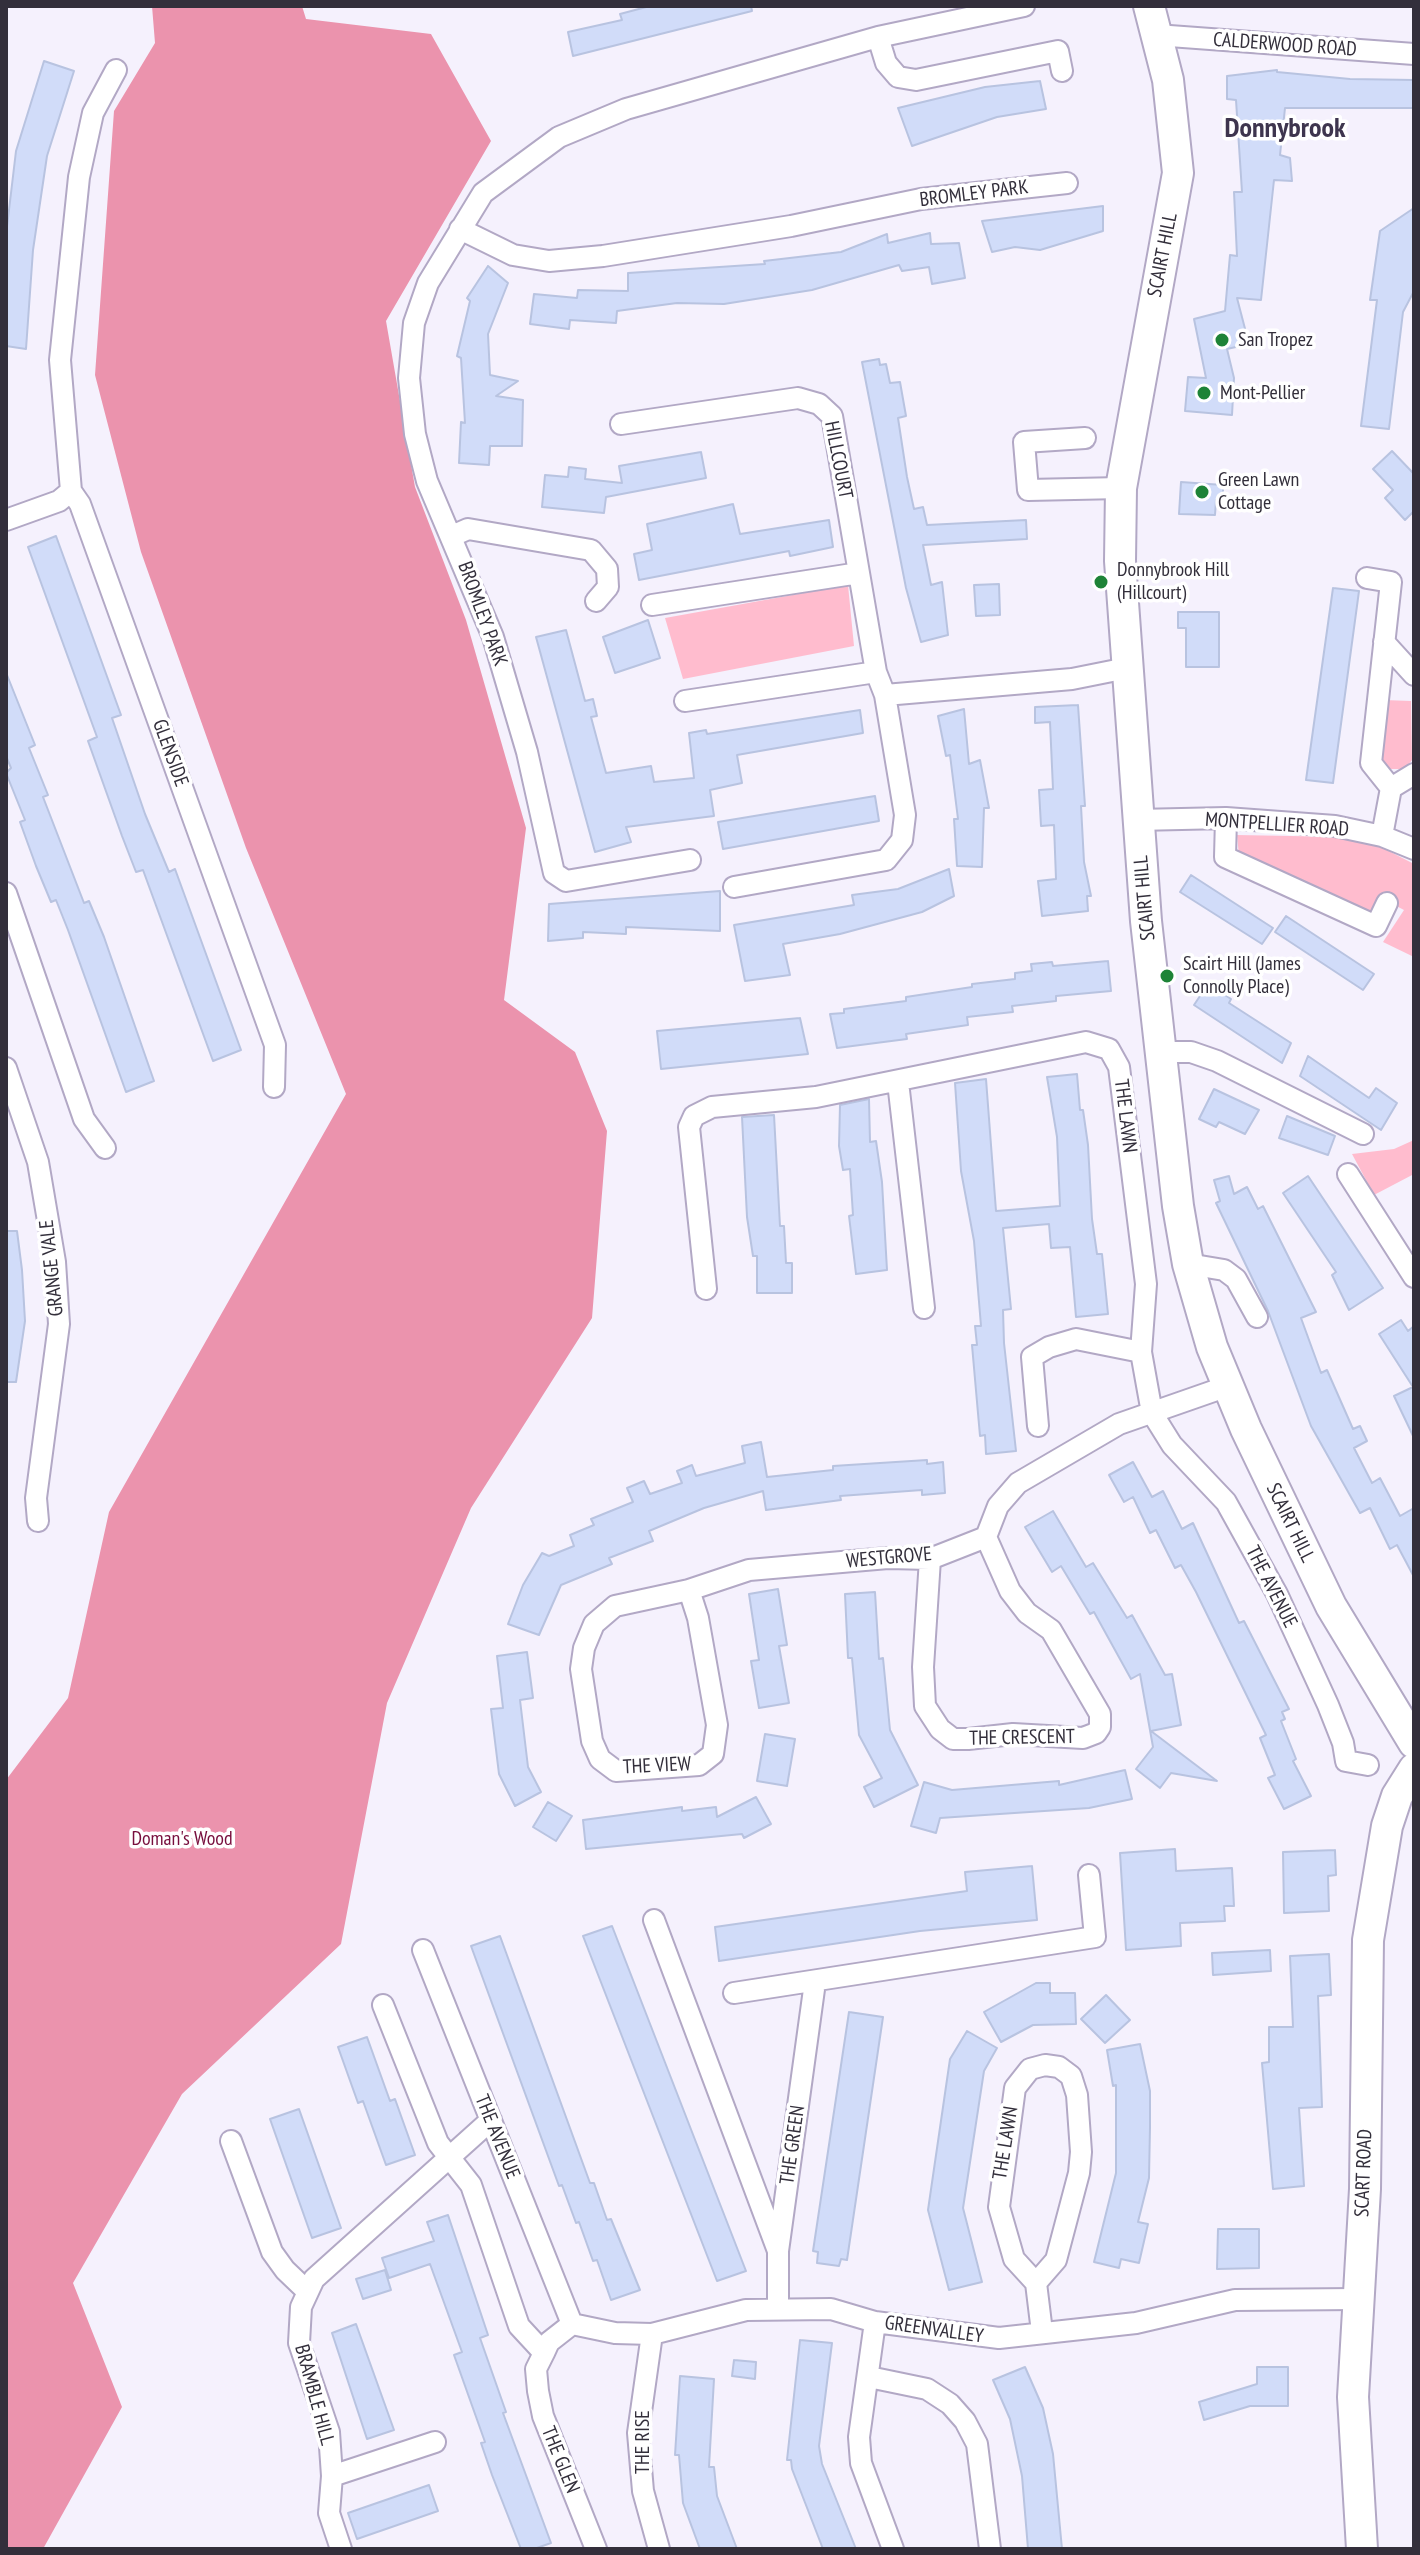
<!DOCTYPE html>
<style>
body{margin:0}
#map{position:relative;width:1420px;height:2555px;overflow:hidden;background:#f5f1fd;font-family:"PT Sans Narrow",sans-serif}
canvas{display:block}
.frame{position:absolute;inset:0;border:8px solid #332f3b;pointer-events:none}
</style>
<div id="map">
<canvas width="1420" height="2555"></canvas>
<div class="frame"></div>
</div>
<script>
const ctx = document.querySelector('canvas').getContext('2d');
ctx.lineJoin = 'round';
function paint(path, color) { ctx.fillStyle = color; ctx.fill(path, 'evenodd'); }
const toPath = rows => new Path2D(rows.map(r => 'M' + r).join(''));
function trace(path, color, width, dash) { ctx.strokeStyle = color; ctx.lineWidth = width; ctx.lineCap = dash ? 'butt' : 'round'; ctx.setLineDash(dash || []); ctx.stroke(path); }
function drawText(font, color, halo, rows, align = 'center') {
  ctx.font = font + ' "PT Sans Narrow",sans-serif'; ctx.lineWidth = 7; ctx.setLineDash([]); ctx.textBaseline = 'middle'; ctx.strokeStyle = halo; ctx.fillStyle = color; for (const [text, x, y, turn = 0] of rows) {
    ctx.save(); ctx.translate(x, y); ctx.rotate((+turn || 0) * Math.PI / 180); ctx.textAlign = isNaN(turn) ? turn : align; if (halo) ctx.strokeText(text, 0, 0); ctx.fillText(text, 0, 0); ctx.restore();
  }
}
paint(toPath([
 [848,585,854,646,683,679,665,618],
 [1384,700,1411,701,1412,760,1405,769,1383,769,1380,760],
 [1237,835,1343,837,1379,846,1414,864,1414,957,1383,942,1404,910,1381,898,1368,913,1239,856],
 [1414,1140,1414,1174,1374,1195,1352,1154,1394,1149]
]), '#ffbcce');
paint(toPath([
 [152,6,302,6,306,19,431,34,491,141,386,321,415,487,466,620,526,828,504,1000,575,1052,607,1131,592,1318,471,1508,387,1703,341,1944,182,2094,73,2283,122,2407,43,2549,6,2549,6,1780,68,1698,109,1512,346,1094,246,848,141,552,95,375,114,111,155,43]
]), '#eb93ad');
const building = toPath([
 [650,6,751,6,752,11,573,56,568,32,622,20,620,14,650,6],
 [44,61,74,71,47,156,33,250,26,349,6,346,6,235,16,151,44,61],
 [1277,70,1277,72,1350,79,1414,80,1414,108,1285,108,1280,155,1290,158,1292,181,1274,180,1261,300,1237,298,1249,344,1227,349,1234,378,1232,415,1185,411,1188,377,1206,378,1194,319,1225,311,1230,255,1237,256,1234,192,1242,192,1236,100,1227,99,1227,76,1277,70],
 [1040,81,1046,109,997,117,912,146,898,108,985,87,1040,81],
 [1103,206,1103,231,1040,250,1015,247,992,252,982,221,1103,206],
 [1414,208,1414,291,1403,312,1389,429,1361,426,1377,300,1370,300,1380,231,1414,208],
 [930,233,931,244,959,243,965,278,932,284,929,267,902,271,899,265,812,290,724,304,677,303,617,311,616,323,570,320,569,329,530,324,534,294,577,298,578,290,628,291,628,273,765,264,764,261,841,252,887,234,888,243,930,233],
 [488,266,508,283,488,334,490,375,518,381,496,396,523,400,522,446,490,446,489,465,459,463,461,422,465,423,461,358,457,356,470,301,467,298,488,266],
 [879,359,880,365,886,364,890,383,900,382,906,416,898,418,907,477,914,509,923,507,927,525,1026,520,1027,539,923,545,931,585,942,582,948,635,921,642,906,588,862,362,879,359],
 [1392,451,1414,474,1414,511,1405,520,1385,498,1393,490,1373,469,1392,451],
 [701,452,706,478,606,497,604,513,542,507,545,475,568,477,569,467,586,469,585,479,622,483,619,466,701,452],
 [1181,482,1223,485,1223,501,1216,500,1215,515,1179,514,1181,482],
 [733,504,740,534,829,520,833,547,790,556,789,551,639,580,634,554,652,550,647,524,733,504],
 [56,536,121,715,112,718,145,814,169,872,175,869,241,1050,213,1061,143,870,136,872,122,836,88,741,97,737,28,547,56,536],
 [999,584,1000,615,976,616,974,585,999,584],
 [1333,588,1359,591,1333,783,1306,780,1333,588],
 [1178,612,1219,612,1219,667,1186,667,1186,628,1178,628,1178,612],
 [648,620,660,658,615,673,603,637,648,620],
 [566,630,585,701,593,699,597,716,591,717,606,773,651,766,654,782,694,778,689,733,706,730,707,734,860,710,863,733,737,755,742,783,710,790,714,816,626,827,631,842,595,852,536,637,566,630],
 [7,675,35,745,29,748,48,795,43,797,84,903,89,901,104,937,154,1081,126,1092,68,930,56,900,51,902,36,866,20,822,25,820,6,773,11,768,6,756,7,675],
 [1078,705,1085,806,1081,806,1084,862,1091,896,1087,896,1088,911,1042,916,1038,881,1056,879,1054,825,1041,826,1039,790,1053,789,1050,722,1035,723,1035,707,1078,705],
 [964,709,969,764,980,760,989,808,984,808,982,867,957,866,954,819,958,819,950,755,946,756,938,716,964,709],
 [875,796,879,821,723,849,718,822,875,796],
 [949,869,954,896,922,912,840,934,783,944,790,975,745,981,734,925,854,905,852,895,898,889,949,869],
 [1191,875,1273,928,1262,944,1180,892,1191,875],
 [720,891,720,931,626,927,626,934,583,932,583,938,548,941,549,904,720,891],
 [1286,916,1374,974,1363,990,1275,932,1286,916],
 [1108,961,1111,991,1056,996,1056,1001,1012,1006,1013,1012,967,1017,968,1025,906,1034,907,1039,837,1048,830,1014,844,1013,844,1009,906,1001,906,997,972,987,972,984,1015,979,1015,973,1032,971,1031,964,1052,962,1053,966,1108,961],
 [1208,984,1231,999,1229,1003,1291,1043,1282,1063,1194,1005,1208,984],
 [800,1018,808,1054,661,1069,657,1031,800,1018],
 [1308,1056,1369,1098,1376,1088,1397,1103,1381,1130,1300,1076,1308,1056],
 [1077,1074,1080,1110,1083,1110,1088,1145,1092,1219,1097,1254,1102,1254,1108,1314,1076,1317,1070,1247,1051,1248,1049,1224,1003,1228,1011,1309,1003,1310,1004,1343,1016,1451,986,1454,985,1435,980,1436,972,1345,977,1345,975,1326,981,1326,974,1241,961,1171,955,1083,986,1079,996,1211,1060,1206,1057,1137,1047,1077,1077,1074],
 [1214,1089,1259,1110,1245,1134,1219,1122,1216,1127,1199,1119,1214,1089],
 [869,1099,870,1142,876,1141,882,1182,887,1270,856,1274,849,1216,853,1215,850,1169,843,1170,839,1146,840,1105,869,1099],
 [774,1115,780,1226,784,1226,786,1263,792,1263,792,1293,757,1293,757,1256,753,1256,747,1217,742,1117,774,1115],
 [1287,1116,1335,1136,1328,1155,1279,1138,1287,1116],
 [1229,1176,1234,1194,1247,1187,1258,1209,1263,1206,1316,1312,1301,1318,1321,1373,1327,1370,1353,1429,1360,1426,1367,1441,1354,1448,1372,1483,1380,1478,1400,1516,1414,1508,1414,1577,1397,1545,1390,1549,1370,1508,1360,1513,1311,1426,1268,1311,1216,1203,1220,1201,1214,1180,1229,1176],
 [1308,1176,1383,1288,1349,1310,1332,1275,1336,1272,1283,1193,1308,1176],
 [6,1231,17,1231,22,1270,25,1321,16,1382,6,1382,6,1231],
 [1401,1320,1408,1331,1414,1326,1414,1438,1394,1396,1413,1387,1379,1334,1401,1320],
 [761,1442,767,1477,833,1470,833,1466,927,1460,927,1464,943,1462,945,1493,922,1495,922,1490,840,1496,841,1500,766,1510,763,1491,704,1508,649,1531,653,1541,609,1558,612,1564,561,1585,539,1635,508,1624,523,1585,542,1553,549,1556,574,1546,570,1535,594,1525,591,1519,633,1502,627,1488,644,1481,650,1494,682,1483,677,1471,692,1465,696,1476,745,1463,742,1446,761,1442],
 [1133,1462,1152,1497,1163,1491,1182,1529,1193,1523,1239,1623,1244,1621,1289,1709,1282,1712,1285,1719,1281,1721,1296,1759,1293,1761,1311,1796,1284,1809,1268,1778,1275,1775,1260,1738,1266,1735,1196,1592,1181,1565,1175,1568,1156,1530,1150,1533,1133,1497,1124,1502,1109,1475,1133,1462],
 [1053,1511,1086,1567,1093,1563,1127,1618,1132,1615,1165,1675,1172,1674,1181,1725,1151,1731,1217,1781,1171,1773,1160,1788,1136,1769,1153,1747,1140,1674,1131,1679,1094,1612,1090,1614,1061,1566,1052,1572,1025,1527,1053,1511],
 [778,1589,787,1645,779,1646,789,1703,759,1708,751,1661,759,1660,749,1594,778,1589],
 [875,1592,879,1659,883,1658,890,1730,918,1785,874,1807,864,1787,882,1778,859,1735,852,1658,848,1658,845,1594,875,1592],
 [527,1652,533,1698,520,1700,528,1767,541,1792,515,1806,499,1774,491,1709,503,1708,497,1656,527,1652],
 [765,1734,795,1739,787,1786,757,1781,765,1734],
 [1125,1770,1132,1799,1089,1808,940,1818,936,1833,911,1826,924,1782,952,1790,1059,1781,1059,1785,1125,1770],
 [756,1797,771,1824,744,1838,742,1834,586,1849,583,1820,682,1807,682,1811,716,1807,717,1817,756,1797],
 [548,1802,572,1816,556,1841,533,1827,548,1802],
 [1175,1849,1176,1871,1232,1868,1234,1906,1224,1906,1225,1921,1180,1923,1181,1946,1126,1950,1120,1853,1175,1849],
 [1335,1850,1336,1875,1328,1876,1329,1911,1284,1913,1283,1852,1335,1850],
 [1032,1866,1037,1920,920,1931,719,1961,715,1927,967,1891,965,1872,1032,1866],
 [612,1926,746,2271,717,2281,583,1936,612,1926],
 [500,1936,590,2183,594,2183,607,2220,611,2219,640,2290,611,2300,597,2260,593,2261,579,2222,576,2223,562,2185,559,2186,471,1946,500,1936],
 [1270,1950,1271,1971,1213,1975,1212,1953,1270,1950],
 [1329,1954,1331,1995,1318,1996,1322,2107,1299,2108,1304,2186,1273,2189,1262,2063,1269,2062,1269,2027,1293,2027,1290,1956,1329,1954],
 [1036,1983,1050,1983,1050,1993,1075,1993,1076,2024,1033,2025,1001,2042,984,2012,1036,1983],
 [1106,1995,1130,2020,1105,2043,1081,2019,1106,1995],
 [849,2012,883,2017,847,2260,841,2259,839,2266,817,2263,818,2252,813,2251,849,2012],
 [967,2031,997,2048,984,2071,963,2208,982,2282,949,2290,928,2210,950,2059,967,2031],
 [367,2037,390,2101,395,2099,415,2155,386,2165,363,2101,358,2103,338,2047,367,2037],
 [1140,2044,1150,2091,1150,2127,1149,2178,1138,2222,1148,2224,1139,2263,1121,2259,1119,2268,1094,2262,1116,2173,1116,2085,1113,2086,1107,2050,1140,2044],
 [299,2109,341,2228,312,2238,270,2119,299,2109],
 [448,2215,488,2335,480,2338,506,2412,503,2413,551,2543,534,2549,521,2549,492,2475,481,2443,485,2442,454,2355,462,2352,430,2264,389,2278,382,2258,434,2241,427,2222,448,2215],
 [1218,2229,1259,2229,1259,2268,1217,2269,1218,2229],
 [385,2270,391,2290,363,2299,356,2279,385,2270],
 [356,2324,394,2430,367,2439,332,2333,356,2324],
 [800,2340,832,2343,819,2446,822,2464,856,2549,823,2549,792,2469,791,2460,787,2460,800,2340],
 [734,2360,756,2362,755,2379,732,2376,734,2360],
 [1025,2367,1043,2408,1053,2454,1062,2549,1028,2549,1022,2476,1010,2419,993,2380,1025,2367],
 [1257,2367,1288,2367,1288,2406,1250,2406,1204,2420,1199,2402,1257,2384,1257,2367],
 [680,2376,714,2379,709,2467,714,2467,717,2496,737,2549,700,2549,683,2503,679,2455,675,2455,680,2376],
 [429,2485,438,2511,357,2539,348,2513,429,2485]
]);
paint(building, '#d1dcf9');
trace(building, '#b8c3e0', 2);
const street = toPath([
 [1156,35,1414,54],
 [878,37,886,63,898,77,916,80,1058,51,1062,71],
 [460,229,513,255,549,261,603,256,791,226,921,199,1067,183],
 [621,424,798,398,819,404,832,416,876,672,885,695,1072,679,1127,668],
 [1085,438,1024,442,1028,490,1121,488],
 [71,491,60,360,79,177,93,113,116,70],
 [6,520,59,501,71,491,80,504,275,1045,274,1087],
 [452,536,468,529,591,550,607,569,608,587,596,601],
 [1367,578,1391,582,1371,763,1391,788,1414,774],
 [652,605,859,573],
 [1384,642,1414,675],
 [685,701,876,672],
 [1226,818,1225,857,1376,926,1387,903],
 [1137,820,1226,818,1335,826,1382,836,1414,849],
 [1382,836,1391,788],
 [690,860,566,881,554,873,527,752,493,637,427,481,415,434,409,378,414,323,428,283,483,193,559,137,626,109,878,37,1024,6],
 [734,887,886,860,902,840,905,815,885,695],
 [6,893,84,1119,105,1148],
 [1161,1052,1191,1052,1217,1061,1363,1134],
 [6,1068,38,1162,55,1262,59,1324,36,1498,38,1521],
 [898,1082,924,1308],
 [1348,1174,1414,1277],
 [1188,1264,1224,1270,1236,1279,1257,1317],
 [706,1289,689,1127,694,1116,712,1107,816,1097,1086,1042,1109,1049,1119,1067,1146,1284,1141,1352,1152,1413,1172,1445,1226,1502,1277,1594,1328,1705,1343,1743,1346,1761,1368,1765],
 [1038,1426,1032,1357,1049,1347,1076,1339,1141,1352],
 [930,1559,923,1667,925,1706,940,1729,953,1739,968,1739,1013,1734,1083,1738,1096,1733,1100,1727,1100,1714,1051,1630,1027,1613,1010,1591,986,1537],
 [689,1590,749,1570,888,1558,930,1559,986,1537,998,1506,1018,1483,1119,1424,1228,1386],
 [689,1590,698,1618,717,1725,713,1754,699,1765,616,1771,600,1759,592,1741,581,1669,584,1648,594,1624,615,1606,689,1590],
 [654,1920,778,2251],
 [423,1950,572,2324],
 [734,1993,1095,1937,1089,1875],
 [383,2005,438,2143,471,2185,519,2326,544,2353],
 [231,2141,272,2252,285,2270,308,2292],
 [1036,2283,1056,2260,1079,2173,1081,2152,1077,2095,1071,2076,1059,2067,1045,2065,1030,2069,1015,2088,999,2207,1014,2259,1036,2283,1042,2332],
 [778,2308,778,2251,815,1982],
 [875,2322,859,2437,861,2463,893,2549],
 [652,2334,638,2433,643,2491,659,2549],
 [869,2377,927,2389,950,2404,965,2421,977,2444,990,2549],
 [332,2476,435,2442],
 [341,2549,329,2513,332,2476,329,2432,299,2343,301,2307,314,2279,491,2120],
 [596,2549,543,2416,538,2391,536,2369,544,2353,549,2342,572,2324,615,2333,652,2334,746,2310,831,2309,875,2322,999,2338,1136,2323,1235,2300,1357,2299]
]);
const secondary = toPath([
 [1149,6,1168,80,1178,173,1121,488,1120,561,1146,921,1178,1206,1188,1264,1212,1347,1246,1429,1331,1606,1414,1743],
 [1362,2549,1353,2397,1365,2189,1368,1940,1387,1826,1397,1796,1414,1769]
]);
trace(street, '#b2a8c5', 24);
trace(secondary, '#b2a8c5', 34);
trace(street, '#fff', 20);
trace(secondary, '#fff', 30);
for (const [x, y, r, color] of [
 [1222,340,8,"#1e8337"],
 [1204,393,8,"#1e8337"],
 [1202,492,8,"#1e8337"],
 [1101,582,8,"#1e8337"],
 [1167,976,8,"#1e8337"]
]) { const dot = new Path2D(); dot.arc(x, y, r, 0, 2 * Math.PI); ctx.fillStyle = color; ctx.fill(dot); trace(dot, '#fff', 3); }
drawText('20px', '#332f3b', '#fff', [
 ["CALDERWOOD ROAD",1285,45,4],
 ["BROMLEY PARK",974,194,-7],
 ["SCAIRT HILL",1163,255,-79],
 ["HILLCOURT",838,460,79],
 ["BROMLEY PARK",482,614,70],
 ["GLENSIDE",170,753,70],
 ["MONTPELLIER ROAD",1277,825,4],
 ["SCAIRT HILL",1145,898,-95],
 ["THE LAWN",1125,1116,83],
 ["GRANGE VALE",52,1268,-96],
 ["SCAIRT HILL",1290,1523,64],
 ["WESTGROVE",889,1558,-5],
 ["THE AVENUE",1271,1587,63],
 ["THE CRESCENT",1022,1738,-1],
 ["THE VIEW",657,1766,-3],
 ["THE AVENUE",497,2137,68],
 ["THE LAWN",1006,2143,-81],
 ["THE GREEN",793,2145,-82],
 ["SCART ROAD",1364,2173,-88],
 ["GREENVALLEY",934,2330,8],
 ["BRAMBLE HILL",314,2395,75],
 ["THE RISE",643,2442,-90],
 ["THE GLEN",560,2460,68]
]);
drawText('20px', '#332f3b', '#fff', [
 ["San Tropez",1238,340],
 ["Mont-Pellier",1220,393],
 ["Green Lawn",1218,480],
 ["Cottage",1218,503],
 ["Donnybrook Hill",1117,570],
 ["(Hillcourt)",1117,593],
 ["Scairt Hill (James",1183,964],
 ["Connolly Place)",1183,987]
], 'left');
drawText('20px', '#770e3d', '#fff', [
 ["Doman's Wood",182,1839]
]);
drawText('bold 28px', '#3e354e', '#fff', [
 ["Donnybrook",1285,129]
]);
</script>
